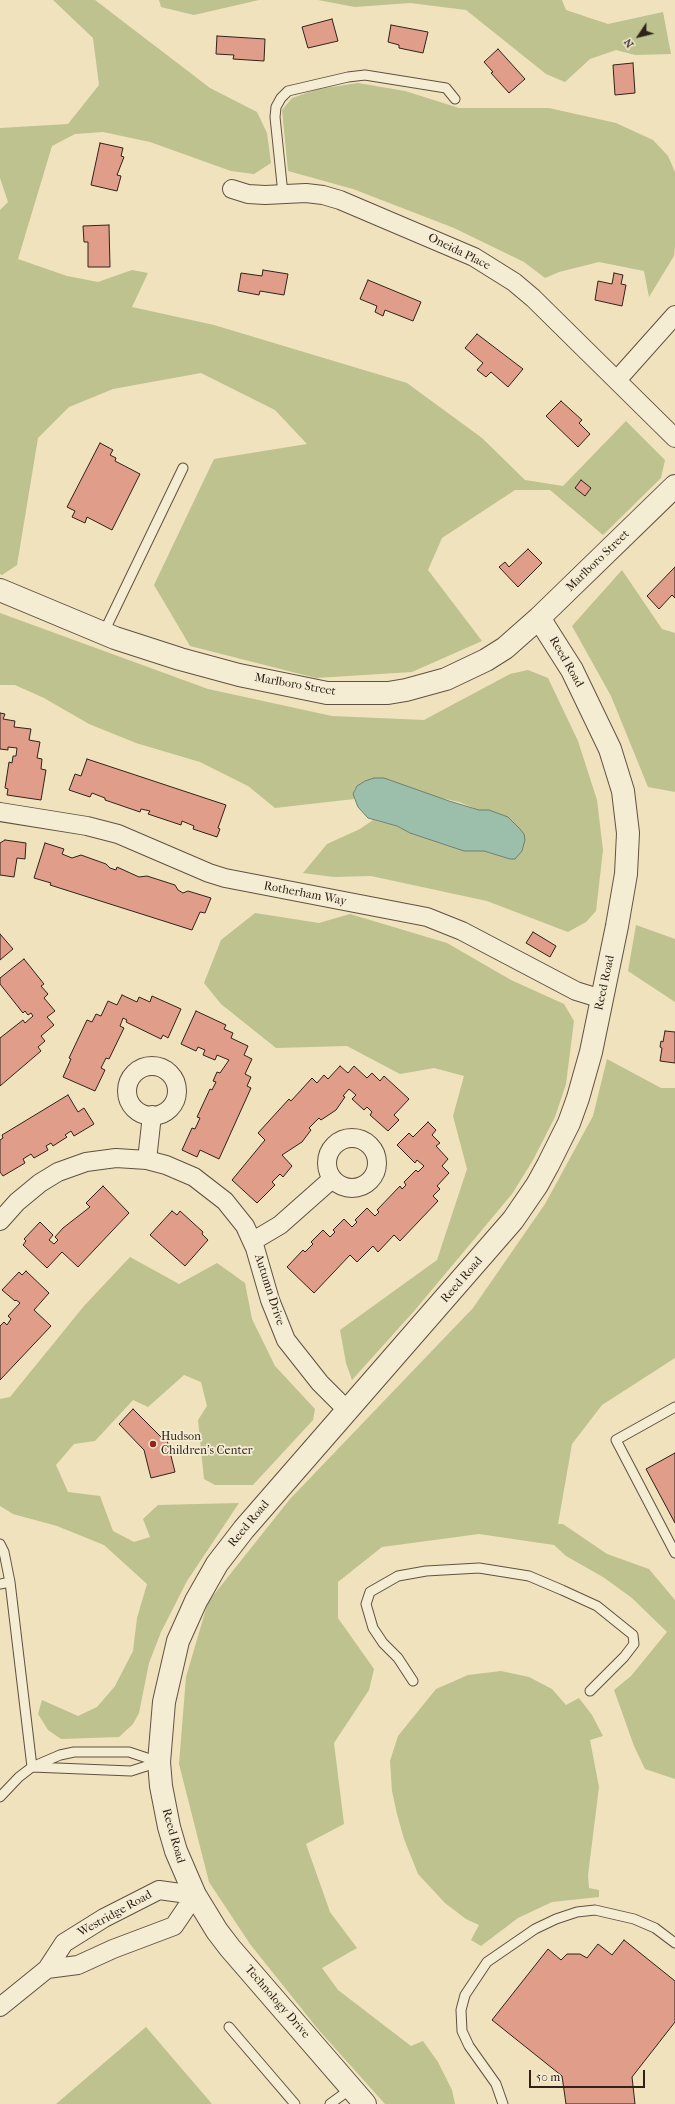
<!DOCTYPE html>
<style>
body{margin:0}
#map{position:relative;width:675px;height:2104px;overflow:hidden;background:#efe2bd;font-family:"IM FELL French Canon",serif}
canvas{display:block}
.north{position:absolute;left:619px;top:16px;width:40px;height:40px;-webkit-text-stroke:3px #f5ecd4;paint-order:stroke;rotate:235deg;font-size:11px;font-weight:700;line-height:16px;text-align:center;color:#302219}
.north::after{content:'';display:block;margin:auto;width:14px;height:18px;background:#302219;clip-path:polygon(50% 0,100% 100%,50% 72%,0 100%)}
.scale{position:absolute;left:529px;top:2070px;width:116px;height:18px;box-sizing:border-box;border:2px solid #302219;border-top:0;padding-left:5px;font-size:12px;line-height:14px;white-space:nowrap;color:#302219;-webkit-text-stroke:3px #f5ecd4;paint-order:stroke}
</style>
<div id="map">
<canvas width="675" height="2104"></canvas>
<div class="north">N</div>
<div class="scale">50 m</div>
</div>
<script>
const ctx = document.querySelector('canvas').getContext('2d');
ctx.lineJoin = 'round';
function paint(path, color) { ctx.fillStyle = color; ctx.fill(path, 'evenodd'); }
const toPath = rows => new Path2D(rows.map(r => 'M' + r).join(''));
function trace(path, color, width, dash) { ctx.strokeStyle = color; ctx.lineWidth = width; ctx.lineCap = dash ? 'butt' : 'round'; ctx.setLineDash(dash || []); ctx.stroke(path); }
function drawText(font, color, halo, rows, align = 'center') {
  ctx.font = font + ' "IM FELL French Canon",serif'; ctx.lineWidth = 3.5; ctx.setLineDash([]); ctx.textBaseline = 'middle'; ctx.strokeStyle = halo; ctx.fillStyle = color; for (const [text, x, y, turn = 0] of rows) {
    ctx.save(); ctx.translate(x, y); ctx.rotate((+turn || 0) * Math.PI / 180); ctx.textAlign = isNaN(turn) ? turn : align; if (halo) ctx.strokeText(text, 0, 0); ctx.fillText(text, 0, 0); ctx.restore();
  }
}
paint(toPath([
 [53,0,95,0,210,88,257,112,267,133,271,163,254,174,231,171,150,142,103,132,75,134,52,146,18,259,67,276,98,282,132,270,148,273,132,307,214,325,407,383,482,438,525,480,563,486,626,421,665,460,661,478,603,535,550,490,515,490,442,538,428,570,482,641,412,672,316,678,190,646,154,585,214,459,307,444,275,410,201,373,113,389,69,407,38,438,17,565,2,575,0,574,0,210,8,202,0,178,0,128,68,124,99,85,93,38],
 [159,0,259,0,194,15,161,7],
 [318,0,562,0,566,10,608,24,663,12,671,54,635,55,616,50,590,59,565,82,546,74,466,10,410,3,355,7],
 [358,83,405,91,459,108,549,108,616,123,653,140,668,156,675,172,675,247,674,256,649,297,644,271,599,262,559,272,545,278,524,262,454,228,353,189,288,171,282,110,292,98,318,89],
 [622,570,662,629,675,633,675,792,648,787,611,696,572,626],
 [0,613,208,689,332,716,424,720,510,674,528,670,548,678,578,741,597,800,603,850,596,911,586,922,568,932,487,901,371,876,334,877,303,873,327,844,360,829,373,820,397,826,410,833,464,851,484,851,510,859,513,821,489,810,479,810,459,802,365,781,354,790,354,799,275,808,248,786,200,762,136,743,89,724,44,698,15,685,0,685],
 [255,913,319,923,350,914,447,943,511,980,564,1004,574,1021,566,1084,555,1117,533,1160,512,1194,415,1310,352,1380,346,1363,340,1330,437,1260,467,1169,453,1116,464,1076,434,1068,400,1074,347,1046,276,1048,221,1004,204,983,221,940],
 [636,925,675,939,675,1002,628,971],
 [607,1059,661,1088,675,1088,675,1358,602,1405,572,1444,558,1524,563,1524,607,1554,649,1569,675,1600,675,1779,645,1769,634,1746,614,1690,631,1676,667,1632,632,1598,603,1577,566,1556,554,1545,479,1534,382,1547,338,1582,338,1618,374,1669,369,1690,334,1743,344,1824,306,1844,330,1912,357,1948,322,1968,338,1990,411,2046,423,2041,438,2062,452,2090,455,2104,385,2104,317,2028,250,1944,209,1882,179,1764,186,1677,208,1602,290,1499,473,1308,545,1204,593,1116],
 [130,1257,179,1284,217,1263,245,1283,252,1319,275,1366,315,1409,313,1420,253,1485,215,1485,204,1479,198,1420,207,1406,201,1382,184,1375,148,1407,133,1400,95,1441,74,1444,56,1465,68,1492,100,1496,113,1531,134,1542,150,1537,143,1519,158,1505,239,1503,187,1581,161,1632,149,1663,139,1713,133,1724,119,1737,61,1739,48,1730,38,1714,42,1700,78,1716,97,1707,115,1686,133,1651,137,1618,147,1584,104,1545,57,1526,13,1514,0,1506,0,1399,10,1397,84,1306],
 [501,1671,529,1677,552,1689,566,1705,579,1698,592,1715,603,1736,590,1740,599,1787,588,1875,589,1888,599,1890,599,1897,552,1902,518,1918,481,1946,471,1940,479,1925,466,1919,445,1903,418,1874,404,1839,397,1814,392,1791,390,1761,398,1736,436,1689,468,1675],
 [146,2027,212,2104,56,2104]
]), '#bdc28e');
const water = toPath([
 [374,778,384,778,449,801,479,810,489,810,508,817,520,829,524,834,525,840,522,851,515,859,510,859,484,851,464,851,410,833,397,826,368,818,358,807,353,794,357,786,365,781,374,778]
]);
paint(water, '#9bbfab');
trace(water, '#708071', 1);
const building = toPath([
 [332,19,338,41,308,48,302,27,332,19],
 [391,25,428,32,423,53,399,48,399,45,388,42,391,25],
 [217,36,265,39,264,61,233,59,234,55,216,54,217,36],
 [498,49,525,79,509,93,491,73,493,72,484,62,498,49],
 [633,63,635,93,615,95,613,65,633,63],
 [100,143,123,148,121,156,124,157,117,175,121,176,117,191,91,185,100,143],
 [109,225,110,267,88,267,88,242,84,242,83,226,109,225],
 [263,270,288,274,284,295,260,291,259,295,238,291,241,273,262,276,263,270],
 [614,273,623,275,621,284,626,285,622,306,595,300,598,281,612,284,614,273],
 [368,280,421,302,413,321,385,310,383,316,375,312,377,306,360,299,368,280],
 [477,334,523,369,508,387,491,372,486,377,477,370,483,363,465,348,477,334],
 [561,401,582,420,579,423,590,434,578,447,546,416,561,401],
 [100,443,113,450,110,455,116,458,115,461,140,474,112,530,87,517,85,523,72,517,75,511,67,507,100,443],
 [581,480,591,488,585,496,575,488,581,480],
 [528,549,542,563,518,587,499,567,505,562,509,567,528,549],
 [675,567,675,598,672,595,659,609,647,596,675,567],
 [0,713,5,714,3,719,15,721,14,727,31,729,29,740,40,742,37,758,42,759,41,769,46,770,41,800,7,795,8,789,5,788,9,762,12,763,13,756,16,756,17,748,8,747,8,750,0,749,0,713],
 [87,759,226,805,218,828,220,829,217,837,193,829,194,826,182,821,181,825,148,814,150,811,141,809,140,812,105,800,105,798,92,793,90,797,69,790,75,774,81,776,87,759],
 [5,840,26,843,25,859,17,858,14,877,0,875,0,843,5,840],
 [45,843,64,849,62,854,72,858,81,855,106,864,110,868,116,870,117,867,139,877,147,876,175,885,178,890,183,893,188,891,211,898,205,913,200,912,192,930,50,885,51,883,34,878,45,843],
 [533,932,556,946,550,957,526,943,533,932],
 [0,934,13,949,0,960,0,934],
 [24,959,44,984,41,986,48,994,44,998,55,1011,47,1017,54,1025,41,1036,45,1041,38,1047,41,1051,0,1086,0,1038,23,1020,25,1023,33,1016,31,1013,28,1015,25,1011,23,1013,0,984,0,978,24,959],
 [122,995,137,1002,139,997,150,1002,152,996,181,1009,168,1038,163,1035,161,1039,126,1022,127,1020,123,1018,120,1026,124,1028,109,1059,106,1058,101,1068,105,1070,95,1091,63,1077,71,1059,69,1058,87,1020,92,1022,96,1014,101,1016,108,1001,117,1005,122,995],
 [196,1011,226,1025,224,1029,233,1033,231,1038,248,1046,244,1055,252,1059,245,1074,251,1077,247,1086,251,1088,219,1159,200,1150,197,1157,182,1150,192,1128,195,1129,200,1118,197,1117,210,1089,212,1090,216,1082,213,1081,217,1072,220,1073,229,1060,217,1055,215,1060,203,1055,205,1050,198,1047,196,1051,181,1044,196,1011],
 [665,1031,675,1032,675,1063,660,1061,662,1048,660,1047,661,1041,663,1042,665,1031],
 [340,1066,348,1073,354,1066,367,1078,372,1073,380,1081,384,1076,409,1099,394,1115,399,1120,388,1131,370,1115,372,1112,367,1107,364,1110,352,1099,356,1095,349,1089,343,1096,345,1097,336,1110,321,1120,319,1118,309,1128,311,1130,302,1142,282,1155,292,1166,283,1177,280,1174,272,1182,275,1185,257,1203,232,1180,265,1140,258,1133,289,1099,291,1101,312,1078,317,1083,324,1075,328,1079,340,1066],
 [68,1095,78,1112,84,1108,94,1124,74,1136,71,1131,65,1135,67,1137,53,1146,51,1143,46,1146,48,1150,34,1158,31,1154,23,1159,25,1163,3,1176,0,1172,0,1140,3,1138,2,1135,68,1095],
 [428,1122,436,1130,432,1135,440,1143,436,1146,448,1159,442,1166,449,1173,437,1186,440,1189,433,1196,438,1201,400,1241,394,1235,378,1252,373,1246,357,1262,350,1255,314,1293,287,1267,303,1250,305,1252,313,1244,311,1242,323,1230,330,1237,335,1232,333,1230,344,1219,352,1227,357,1222,355,1220,367,1208,375,1216,379,1212,377,1210,400,1186,402,1189,406,1185,404,1182,416,1170,418,1172,424,1166,417,1160,415,1163,397,1145,409,1133,413,1137,428,1122],
 [103,1186,129,1213,78,1267,62,1252,47,1268,23,1245,26,1241,24,1239,40,1222,53,1235,49,1240,54,1244,58,1240,55,1237,63,1228,90,1207,86,1203,103,1186],
 [172,1211,177,1215,180,1211,203,1232,202,1234,208,1240,185,1266,150,1235,172,1211],
 [26,1271,49,1293,34,1310,51,1326,0,1380,0,1326,4,1322,7,1325,11,1319,8,1316,20,1303,16,1300,15,1301,2,1290,19,1272,22,1275,26,1271],
 [133,1409,161,1437,166,1436,175,1472,151,1478,144,1450,119,1424,133,1409],
 [675,1453,675,1523,646,1469,675,1453],
 [624,1940,675,1981,675,2022,632,2077,635,2104,566,2104,562,2076,492,2020,548,1949,561,1960,567,1954,580,1954,587,1958,598,1944,612,1955,624,1940]
]);
paint(building, '#e09e8a');
trace(building, '#302219', 1);
const service = toPath([
 [283,194,275,117,276,107,281,98,288,91,348,77,365,75,446,88,455,99],
 [103,634,183,468],
 [675,1407,616,1440,675,1553],
 [0,1544,4,1552,10,1582,32,1767,19,1777,0,1797],
 [0,1584,10,1582],
 [413,1681,398,1658,383,1643,373,1628,366,1604,370,1592,398,1576,426,1571,479,1568,529,1576,562,1590,597,1606,633,1635,634,1644,624,1657,590,1691],
 [74,1752,129,1752,159,1762,131,1771,32,1767,60,1755,74,1752],
 [229,2027,295,2104],
 [330,2104,352,2088],
 [503,2104,496,2084,469,2046,462,2031,461,2010,465,1995,487,1962,535,1929,556,1919,577,1912,595,1910,634,1919,655,1928,675,1943]
]);
const minor = toPath([
 [232,189,248,194,265,195,306,193,323,195,340,200,474,257,514,282,533,298,675,438],
 [617,380,675,315],
 [0,812,87,826,118,834,209,873,225,878,427,917,462,931,576,991,602,999],
 '127 1091a25 25 0 1 1 50 0a25 25 0 1 1-50 0Z',
 '327 1163a25 25 0 1 1 50 0a25 25 0 1 1-50 0Z',
 [147,1160,152,1115],
 [0,1221,17,1202,40,1183,58,1172,86,1162,116,1158,147,1160,166,1165,194,1177,225,1201,245,1226,255,1248,270,1300,286,1340,320,1383,348,1411],
 [253,1241,280,1225,332,1179],
 [0,2007,47,1969,64,1943,104,1918,159,1890,195,1895,174,1926,113,1949,78,1965,47,1969]
]);
const tertiary = toPath([
 [0,590,115,638,180,659,239,675,327,693,388,693,406,690,446,679,486,660,505,648,539,618,675,486],
 [365,2104,230,1948,217,1931,195,1895,176,1851,169,1827,161,1786,159,1762,164,1702,178,1641,196,1601,217,1564,244,1529,513,1220,537,1185,548,1165,569,1123,578,1098,591,1052,617,926,626,874,628,833,623,791,610,749,572,670,539,618]
]);
trace(service, '#605242', 11);
trace(minor, '#605242', 20);
trace(tertiary, '#605242', 24);
trace(service, '#f5ecd4', 9);
trace(minor, '#f5ecd4', 18);
trace(tertiary, '#f5ecd4', 22);
for (const [x, y, r, color] of [
 [153,1444,4,"#8f2418"]
]) { const dot = new Path2D(); dot.arc(x, y, r, 0, 2 * Math.PI); ctx.fillStyle = color; ctx.fill(dot); trace(dot, '#f5ecd4', 1.5); }
drawText('12px', '#302219', '#f5ecd4', [
 ["Oneida Place",459,252,26],
 ["Marlboro Street",598,561,-44],
 ["Reed Road",566,662,60],
 ["Marlboro Street",295,685,10],
 ["Rotherham Way",305,894,11],
 ["Reed Road",605,983,-78],
 ["Reed Road",462,1280,-49],
 ["Autumn Drive",269,1290,72],
 ["Reed Road",249,1524,-50],
 ["Reed Road",173,1836,74],
 ["Westridge Road",115,1914,-29],
 ["Technology Drive",277,2002,49]
]);
drawText('12px', '#302219', '#f5ecd4', [
 ["Hudson",161,1437],
 ["Children's Center",161,1451]
], 'left');
</script>
